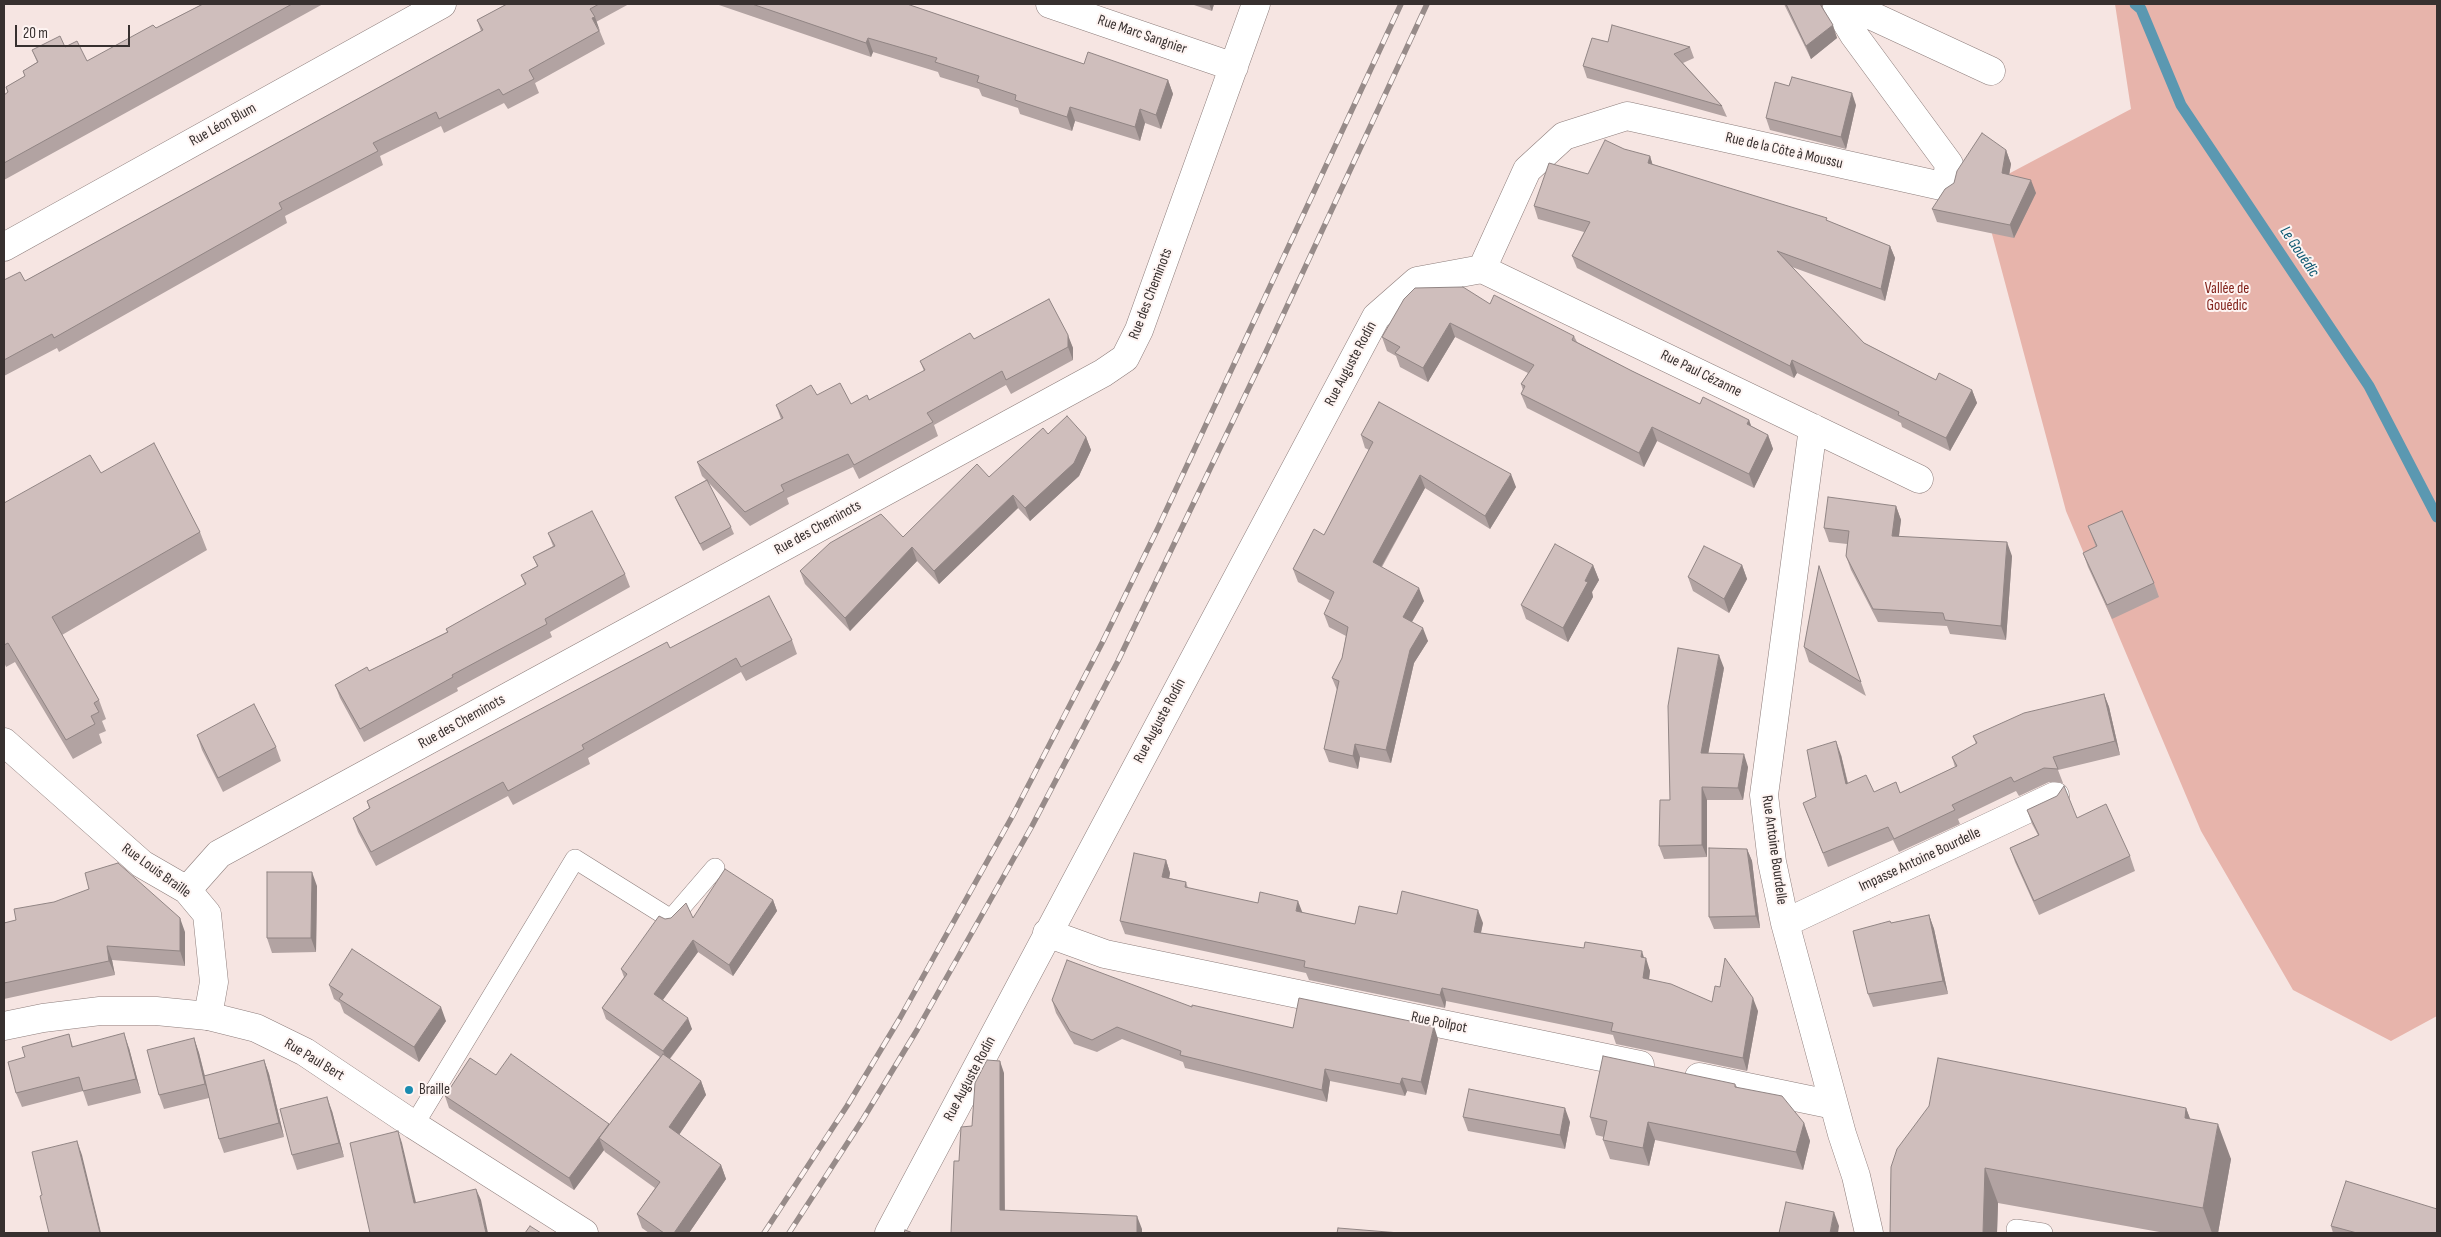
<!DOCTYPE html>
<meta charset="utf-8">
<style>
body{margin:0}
#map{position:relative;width:2441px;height:1237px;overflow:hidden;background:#f6e5e2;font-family:"Sofia Sans Condensed",sans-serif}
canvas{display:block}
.frame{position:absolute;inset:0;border:5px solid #37302f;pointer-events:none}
.scale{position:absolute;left:15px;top:25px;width:115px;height:22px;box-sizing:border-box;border:2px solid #37302f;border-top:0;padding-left:6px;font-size:15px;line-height:18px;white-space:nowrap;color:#37302f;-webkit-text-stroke:4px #fef4f2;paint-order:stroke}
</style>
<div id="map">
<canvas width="2441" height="1237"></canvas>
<div class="frame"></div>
<div class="scale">20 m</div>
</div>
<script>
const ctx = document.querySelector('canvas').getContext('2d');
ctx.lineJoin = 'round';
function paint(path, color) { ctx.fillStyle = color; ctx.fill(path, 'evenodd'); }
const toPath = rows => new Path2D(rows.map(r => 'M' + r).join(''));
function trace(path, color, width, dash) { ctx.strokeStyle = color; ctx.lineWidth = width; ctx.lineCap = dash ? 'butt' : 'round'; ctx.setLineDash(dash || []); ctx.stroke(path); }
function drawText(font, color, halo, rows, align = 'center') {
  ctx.font = font + ' "Sofia Sans Condensed",sans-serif'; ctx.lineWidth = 4; ctx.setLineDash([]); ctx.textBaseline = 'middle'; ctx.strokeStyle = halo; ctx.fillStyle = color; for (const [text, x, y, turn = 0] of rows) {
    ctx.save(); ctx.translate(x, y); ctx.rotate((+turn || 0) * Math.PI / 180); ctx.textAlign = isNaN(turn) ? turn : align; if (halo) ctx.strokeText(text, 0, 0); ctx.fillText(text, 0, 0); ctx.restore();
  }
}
paint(toPath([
 [2115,4,2437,4,2437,1016,2391,1041,2293,990,2201,831,2066,511,1980,189,2131,109]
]), '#e7b4ab');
trace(toPath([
 [2135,4,2141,9,2181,105,2369,386,2437,517]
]), '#5b98b1', 11);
const lane = toPath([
 [414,1125,575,859,671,919,715,868],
 [2016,1229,2043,1233]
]);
const street = toPath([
 [1050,4,1234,67],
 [1837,7,1868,14,1991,71],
 [4,247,442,4],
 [1482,269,1527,170,1564,136,1627,116,1946,187,1949,164,1854,35,1837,7],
 [1482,269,1919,479],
 [1813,428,1764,795,1772,862,1785,923,1842,1134,1856,1176,1869,1233],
 [4,742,142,864,187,890,207,914,214,982,208,1016],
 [187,890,219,854,1103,373,1125,358,1139,330,1256,4],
 [1785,923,2055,796],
 [1047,933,1105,954,1640,1065],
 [1699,1077,1834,1105],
 [889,1233,1376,317,1417,281,1482,269]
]);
const secondary = toPath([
 [4,1026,43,1018,100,1011,156,1011,208,1016,256,1028,305,1052,414,1125,584,1233]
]);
trace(lane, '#8d7d7b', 20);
trace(street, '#8d7d7b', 29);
trace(secondary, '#8d7d7b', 29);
trace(lane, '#fff', 19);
trace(street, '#fff', 28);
trace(secondary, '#fff', 28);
const rail = toPath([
 [764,1233,847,1106,900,1018,1013,815,1102,643,1158,528,1401,4],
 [789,1233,863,1119,917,1030,1032,826,1118,661,1264,356,1427,4]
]);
trace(rail, '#978b89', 5.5);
trace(rail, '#fef4f2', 4, [11]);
paint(toPath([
 [203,4,323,4,4,180,4,95,8,93,6,87,25,76,23,71,37,62,32,50,65,47,87,61,156,28],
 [507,4,629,4,596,22,605,44,535,83,539,93,508,109,504,103,444,133,441,126,380,156,383,165,285,216,287,223,59,352,57,348,4,376,4,280,25,281,394,79,481,31,477,20],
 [716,4,907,4,1084,64,1168,80,1173,94,1161,129,1145,123,1140,141,1075,121,1072,131,1020,114,1018,108,982,96,979,89,940,77,938,72,873,52,871,57],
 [1191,4,1214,4,1212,11],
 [1784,4,1823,4,1823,8,1837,38,1811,59],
 [1608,42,1690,47,1694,58,1683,63,1722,106,1727,117,1587,78,1583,66],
 [1856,105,1846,149,1770,130,1766,118],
 [2006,150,2011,164,2009,175,2036,193,2014,238,1937,222,1932,209],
 [1650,156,1652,164,1828,221,1890,246,1895,258,1885,301,1792,267,1864,343,1936,380,1972,390,1977,403,1950,451,1902,427,1901,423,1797,373,1794,378,1577,268,1572,256,1584,232,1538,219,1534,206,1588,174],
 [1049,299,1073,348,1073,360,1011,394,1006,385,934,425,938,436,859,479,853,467,787,498,789,504,750,526,708,482,731,527,734,534,703,551,678,504,675,497,706,480,702,476,697,462,781,419,776,405,817,395,851,404,869,400,924,371,920,361,974,339],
 [1490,304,1574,336,1577,342,1632,371,1700,404,1749,420,1751,426,1768,435,1773,449,1754,488,1657,441,1644,467,1527,408,1521,394,1523,390,1521,384,1528,373,1455,337,1428,382,1400,367,1396,356,1387,351,1382,337],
 [1048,434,1086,437,1091,450,1079,476,1030,521,1018,508,939,584,917,561,850,631,805,584,800,571,903,537,989,477],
 [1361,435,1516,487,1490,529,1425,488,1382,567,1424,601,1412,622,1428,641,1414,663,1391,763,1360,757,1358,769,1329,762,1324,749,1337,690,1332,678,1342,658,1346,636,1329,627,1324,614,1331,601,1298,582,1293,569,1324,535,1369,450,1365,448],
 [101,473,200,532,207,550,62,635,99,700,106,719,102,721,106,731,99,734,102,743,73,759,15,662,6,667,4,662,4,503],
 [1896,506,1901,520,1899,536,2012,556,2006,640,1950,634,1947,626,1878,622,1851,570,1846,556,1847,544,1829,542,1824,528],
 [2088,526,2154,583,2159,597,2112,619,2088,567,2083,553,2096,547],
 [548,533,625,574,630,587,550,632,552,637,457,688,458,691,364,742,340,698,335,685,369,671,447,632,446,629,525,585,521,575,537,566,533,557,553,546],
 [1593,565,1599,580,1592,592,1593,597,1568,642,1526,619,1521,605],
 [1742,565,1747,579,1729,613,1693,591,1688,577],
 [1819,566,1866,696,1809,662,1804,647],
 [792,640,797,654,746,681,741,672,588,758,590,764,513,805,508,796,376,866,358,832,353,818,369,808,367,801,670,648],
 [1724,668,1708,753,1748,767,1743,800,1707,800,1707,857,1664,859,1659,846,1670,800],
 [2104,694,2109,707,2120,755,2058,770,2063,783,2049,782,2019,796,2016,791,1958,819,1960,824,1899,852,1893,840,1828,867,1803,803,1816,797,1841,755,1848,783,1874,792,1900,793,1955,767,1952,757,1976,744,1973,736],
 [197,735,276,747,281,761,223,792,202,750],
 [2027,810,2077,818,2130,856,2135,871,2039,915,2015,862,2010,848,2038,835,2032,824],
 [1747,849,1752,861,1760,928,1714,929,1709,917],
 [1166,860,1170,873,1169,878,1186,882,1188,888,1355,924,1397,914,1483,923,1481,933,1644,958,1650,971,1649,980,1712,1002,1758,1011,1747,1071,1616,1044,1613,1035,1446,1001,1445,1008,1309,980,1306,973,1125,934,1120,921],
 [317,886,316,952,272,953,267,938],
 [773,900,777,911,733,976,698,952,663,1000,692,1029,670,1059,701,1081,706,1095,679,1135,721,1165,726,1179,689,1233,649,1233,642,1228,637,1214,655,1188,605,1152,604,1150,574,1190,449,1108,445,1096,496,1075,609,1125,660,1057,606,1019,602,1008,624,977,621,969,665,919,693,918],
 [1929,915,1934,929,1948,994,1873,1007,1868,994,1891,923],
 [16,920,185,932,185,966,112,960,115,975,4,999,4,923],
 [329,985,446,1021,419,1062,344,1013,340,1003,334,999],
 [1052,1000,1192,1007,1293,1028,1438,1039,1426,1095,1407,1091,1405,1096,1330,1081,1327,1102,1185,1068,1183,1062,1122,1039,1097,1052,1074,1044,1056,1013],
 [69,1034,73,1047,129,1048,141,1093,88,1106,83,1091,22,1107,16,1093,25,1057],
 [194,1038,199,1053,205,1076,264,1060,269,1074,284,1137,224,1153,219,1139,209,1098,164,1109,159,1095],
 [1735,1084,1737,1087,1804,1123,1810,1141,1803,1170,1655,1140,1649,1166,1610,1159,1603,1140,1604,1137,1596,1135,1590,1117],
 [2186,1108,2190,1119,2231,1159,2218,1233,2165,1233,1998,1203,1997,1233,1890,1233,1891,1167],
 [332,1111,344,1157,297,1170,292,1155],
 [1463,1117,1570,1122,1565,1149,1468,1131],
 [2331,1226,2437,1233,2333,1233]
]), '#b2a3a2');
paint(toPath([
 [1209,4,1214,4,1212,11],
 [595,17,600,31,592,18],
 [1833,25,1837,38,1811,59,1806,46],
 [868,38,873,52,871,57,866,43],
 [1168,80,1173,94,1161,129,1156,115],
 [1852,93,1856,105,1846,149,1841,137],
 [1070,107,1075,121,1072,131,1067,117],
 [1140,109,1145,123,1140,141,1135,127],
 [2006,150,2011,164,2007,187,2002,173],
 [1650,156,1654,169,1648,163],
 [2031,180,2036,193,2014,238,2010,225],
 [1890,246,1895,258,1885,301,1881,289],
 [1450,323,1455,337,1428,382,1423,368],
 [1068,335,1073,348,1073,360,1068,347],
 [1792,360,1797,373,1794,378,1790,366],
 [1972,390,1977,403,1950,451,1946,438],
 [1749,420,1754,434,1747,424],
 [1652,427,1657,441,1644,467,1639,453],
 [1768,435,1773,449,1754,488,1749,474],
 [1086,437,1091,450,1079,476,1030,521,1025,508],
 [1511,474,1516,487,1490,529,1485,516],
 [1420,475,1425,488,1377,574,1373,562],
 [1013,495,1018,508,939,584,934,571],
 [1896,506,1901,520,1897,550,1892,536],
 [2007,542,2012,556,2006,640,2001,626],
 [912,547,917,561,850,631,845,618],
 [1593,565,1599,580,1592,592,1593,597,1568,642,1563,628,1585,581],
 [1742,565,1747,579,1729,613,1724,599],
 [1419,588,1424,601,1407,630,1403,617],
 [1423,628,1428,641,1414,663,1391,763,1386,750,1410,650],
 [1719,655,1724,668,1706,766,1701,753],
 [2104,694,2109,707,2120,755,2115,741],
 [1836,741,1841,755,1851,798,1846,784],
 [1355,744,1360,757,1358,769,1353,756],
 [1744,754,1748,767,1743,800,1738,788],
 [1702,787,1707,800,1707,857,1702,845],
 [1747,849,1752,861,1760,928,1756,916],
 [1166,860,1170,873,1167,890,1162,877],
 [312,872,317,886,316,952,311,938],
 [773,900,777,911,733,976,729,965],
 [1298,901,1303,914,1296,911],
 [1478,910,1483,923,1478,945,1474,932],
 [1929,915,1934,929,1948,994,1943,981],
 [180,918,185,932,185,966,180,951],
 [693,940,698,952,659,1005,654,994],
 [107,946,112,960,115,975,109,961],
 [1642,951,1645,961,1646,958,1650,971,1647,992,1643,978,1641,957],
 [1442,988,1446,1001,1445,1008,1440,995],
 [1753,998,1758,1011,1747,1071,1743,1058],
 [441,1007,446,1021,419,1062,414,1047],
 [688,1018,692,1029,667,1062,663,1051],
 [1434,1026,1438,1039,1426,1095,1421,1082],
 [124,1033,129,1048,141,1093,136,1079],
 [194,1038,199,1053,210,1098,205,1084],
 [264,1060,269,1074,284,1137,279,1123],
 [1000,1061,1004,1073,1005,1223,1000,1210],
 [1325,1069,1330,1081,1327,1102,1322,1090],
 [1402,1078,1407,1091,1405,1096,1400,1084],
 [701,1081,706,1095,674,1142,669,1127],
 [327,1097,332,1111,344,1157,339,1143],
 [1565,1108,1570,1122,1565,1149,1560,1135],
 [2186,1108,2199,1142,2185,1118],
 [1648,1122,1655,1140,1649,1166,1643,1148],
 [1804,1123,1810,1141,1803,1170,1796,1152],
 [609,1124,613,1136,599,1138,604,1150,574,1190,569,1178],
 [2218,1124,2231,1159,2218,1233,2212,1233,2203,1208],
 [398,1131,402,1143,419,1215,414,1203],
 [77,1141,82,1155,101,1233,100,1233],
 [721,1165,726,1179,689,1233,674,1233],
 [1985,1168,1998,1203,1997,1233,1983,1233],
 [476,1189,481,1200,488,1233,486,1233],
 [1834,1212,1839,1226,1838,1233,1830,1233],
 [1137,1216,1142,1229,1142,1233,1137,1233]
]), '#918584');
const building = toPath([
 [203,4,292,4,4,163,4,95,8,92,6,87,25,76,23,71,38,62,32,50,60,36,65,47,77,41,87,61,153,25,156,28,203,4],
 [507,4,599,4,590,9,595,17,592,18,599,31,529,70,534,79,503,95,499,89,439,119,436,112,373,143,378,151,279,203,282,209,54,338,52,334,4,360,4,280,20,272,25,281,394,79,483,30,477,20,507,4],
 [752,4,907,4,1084,64,1088,52,1168,80,1156,115,1140,109,1135,127,1070,107,1067,117,1015,100,1016,95,977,82,979,76,935,62,937,58,868,38,866,43,752,4],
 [1786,4,1820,4,1833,25,1806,46,1786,4],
 [1612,25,1690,47,1674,54,1722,106,1583,66,1592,38,1608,42,1612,25],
 [1792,77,1852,93,1841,137,1766,118,1775,82,1789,86,1792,77],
 [1982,133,2006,150,2002,173,2031,180,2010,225,1932,209,1945,189,1954,183,1957,171,1982,133],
 [1605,140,1624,149,1650,156,1648,163,1827,218,1826,220,1890,246,1881,289,1777,251,1864,343,1936,380,1939,373,1972,390,1946,438,1898,415,1899,412,1792,360,1790,366,1572,256,1590,222,1534,206,1549,163,1588,174,1605,140],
 [1463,287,1490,304,1494,295,1574,336,1572,340,1632,371,1700,404,1703,397,1749,420,1747,424,1768,435,1749,474,1652,427,1639,453,1521,394,1525,386,1521,384,1534,365,1450,323,1423,368,1395,353,1400,347,1382,337,1404,299,1415,288,1463,287],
 [1049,299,1068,335,1068,347,1006,380,1002,371,927,413,933,422,854,465,848,454,781,485,784,491,745,512,697,462,783,418,776,405,811,385,817,395,840,383,851,404,867,395,869,400,925,370,920,361,970,333,974,339,1049,299],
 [1379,402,1511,474,1485,516,1420,475,1373,562,1419,588,1403,617,1423,628,1410,650,1386,750,1355,744,1353,756,1324,749,1339,681,1332,678,1342,658,1348,627,1324,614,1334,592,1293,569,1314,529,1324,535,1373,442,1361,435,1379,402],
 [1067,416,1086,437,1074,463,1025,508,1013,495,934,571,912,547,845,618,800,571,830,543,881,514,903,537,977,464,989,477,1043,428,1048,434,1067,416],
 [154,443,200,532,52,617,99,700,94,703,99,712,91,716,95,724,66,740,8,643,4,645,4,503,90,455,101,473,154,443],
 [707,480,731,527,700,544,675,497,707,480],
 [1828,497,1896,506,1892,536,2007,542,2001,626,1945,620,1943,613,1873,609,1846,556,1849,531,1824,528,1828,497],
 [592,511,625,574,545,619,547,624,452,675,453,677,360,729,335,685,367,667,369,671,448,632,446,629,526,584,521,575,538,566,533,557,555,546,548,533,592,511],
 [2122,511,2154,583,2107,605,2083,553,2097,546,2088,526,2122,511],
 [1555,544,1593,565,1585,581,1588,582,1563,628,1521,605,1555,544],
 [1704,546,1742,565,1724,599,1688,577,1704,546],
 [1819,566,1861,682,1804,647,1819,566],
 [769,596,792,640,741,667,736,658,582,745,584,749,508,791,503,782,371,852,353,818,370,808,367,801,667,642,670,648,769,596],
 [1678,648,1719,655,1701,753,1744,754,1738,788,1702,787,1702,845,1659,846,1660,800,1670,800,1668,706,1678,648],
 [2104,694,2115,741,2053,757,2058,769,2044,768,2014,782,2011,777,1952,805,1955,810,1894,839,1888,827,1823,853,1803,803,1816,797,1807,750,1836,741,1846,784,1866,775,1874,792,1896,782,1900,793,1957,766,1952,757,1977,743,1973,736,2024,713,2104,694],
 [254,704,276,747,218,778,197,735,254,704],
 [2064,786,2077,818,2106,804,2130,856,2034,901,2010,848,2039,835,2027,810,2057,796,2064,786],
 [1709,848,1747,849,1756,916,1709,917,1709,848],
 [1134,853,1166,860,1162,877,1186,882,1185,887,1258,903,1260,892,1298,901,1296,911,1355,924,1359,906,1397,914,1402,891,1478,910,1474,932,1584,948,1585,942,1642,951,1641,957,1646,958,1643,978,1671,984,1712,1002,1715,986,1720,987,1725,958,1753,998,1743,1058,1611,1031,1613,1023,1442,988,1440,995,1304,967,1305,961,1120,921,1134,853],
 [118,863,180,918,180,951,107,946,109,961,4,983,4,923,16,920,14,909,54,902,89,889,85,873,118,863],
 [725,869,773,900,729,965,693,940,654,994,688,1018,663,1051,602,1008,627,974,621,969,659,916,665,919,671,918,686,903,693,918,725,869],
 [267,872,312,872,311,938,267,938,267,872],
 [1929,915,1943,981,1868,994,1853,931,1890,921,1891,923,1929,915],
 [352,949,441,1007,414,1047,339,999,343,994,329,985,352,949],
 [1067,960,1192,1007,1192,1005,1293,1028,1299,998,1434,1026,1421,1082,1402,1078,1400,1084,1325,1069,1322,1090,1180,1055,1181,1051,1117,1027,1092,1040,1070,1031,1052,1000,1067,960],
 [124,1033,136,1079,83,1091,79,1077,16,1093,8,1062,25,1057,22,1047,69,1034,72,1047,124,1033],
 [194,1038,205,1084,159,1095,147,1050,194,1038],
 [511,1054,609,1124,569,1178,445,1096,470,1058,496,1075,511,1054],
 [663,1054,701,1081,669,1127,721,1165,674,1233,664,1233,637,1214,660,1182,599,1138,663,1054],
 [1603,1056,1735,1084,1735,1087,1782,1096,1804,1123,1796,1152,1648,1122,1643,1148,1603,1140,1607,1121,1590,1117,1603,1056],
 [1938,1058,2186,1108,2185,1118,2218,1124,2203,1208,1985,1168,1983,1233,1890,1233,1891,1167,1897,1149,1929,1106,1938,1058],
 [264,1060,279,1123,219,1139,204,1076,264,1060],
 [987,1060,1000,1061,1000,1210,1137,1216,1137,1233,951,1233,954,1161,959,1161,961,1127,972,1126,975,1083,987,1060],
 [1469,1089,1565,1108,1560,1135,1463,1117,1469,1089],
 [327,1097,339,1143,292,1155,280,1109,327,1097],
 [398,1131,414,1203,476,1189,486,1233,368,1233,370,1233,350,1143,398,1131],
 [77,1141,100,1233,49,1233,40,1196,42,1195,32,1152,77,1141],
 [2346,1181,2437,1209,2437,1233,2357,1233,2331,1226,2346,1181],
 [1786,1202,1834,1212,1830,1233,1779,1233,1786,1202],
 [530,1226,541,1233,525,1233,530,1226],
 [1338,1228,1400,1233,1337,1233,1338,1228],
 [905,1230,913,1233,904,1233,905,1230]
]);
paint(building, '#cfbebc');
trace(building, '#918584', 1);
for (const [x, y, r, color] of [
 [409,1090,5,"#1a8bb0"]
]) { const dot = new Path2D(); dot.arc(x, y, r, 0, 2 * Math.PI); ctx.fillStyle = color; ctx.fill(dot); trace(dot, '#fef4f2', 2); }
drawText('15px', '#37302f', '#fef4f2', [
 ["Rue Marc Sangnier",1142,35,19],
 ["Rue Léon Blum",223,125,-29],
 ["Rue de la Côte à Moussu",1784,151,13],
 ["Rue des Cheminots",1151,294,-69],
 ["Rue Auguste Rodin",1351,364,-62],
 ["Rue Paul Cézanne",1701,374,26],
 ["Rue des Cheminots",818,528,-29],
 ["Rue Auguste Rodin",1160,721,-62],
 ["Rue des Cheminots",462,722,-29],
 ["Rue Antoine Bourdelle",1774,850,82],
 ["Impasse Antoine Bourdelle",1920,860,-25],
 ["Rue Louis Braille",156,871,36],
 ["Rue Poilpot",1439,1023,12],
 ["Rue Paul Bert",314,1060,31],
 ["Rue Auguste Rodin",970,1079,-62]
]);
drawText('15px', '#81221a', '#fef4f2', [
 ["Vallée de",2227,289],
 ["Gouédic",2227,306]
]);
drawText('15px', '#37302f', '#fef4f2', [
 ["Braille",419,1090]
], 'left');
drawText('italic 16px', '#0c5871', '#fef4f2', [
 ["Le Gouédic",2299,252,56]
]);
</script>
